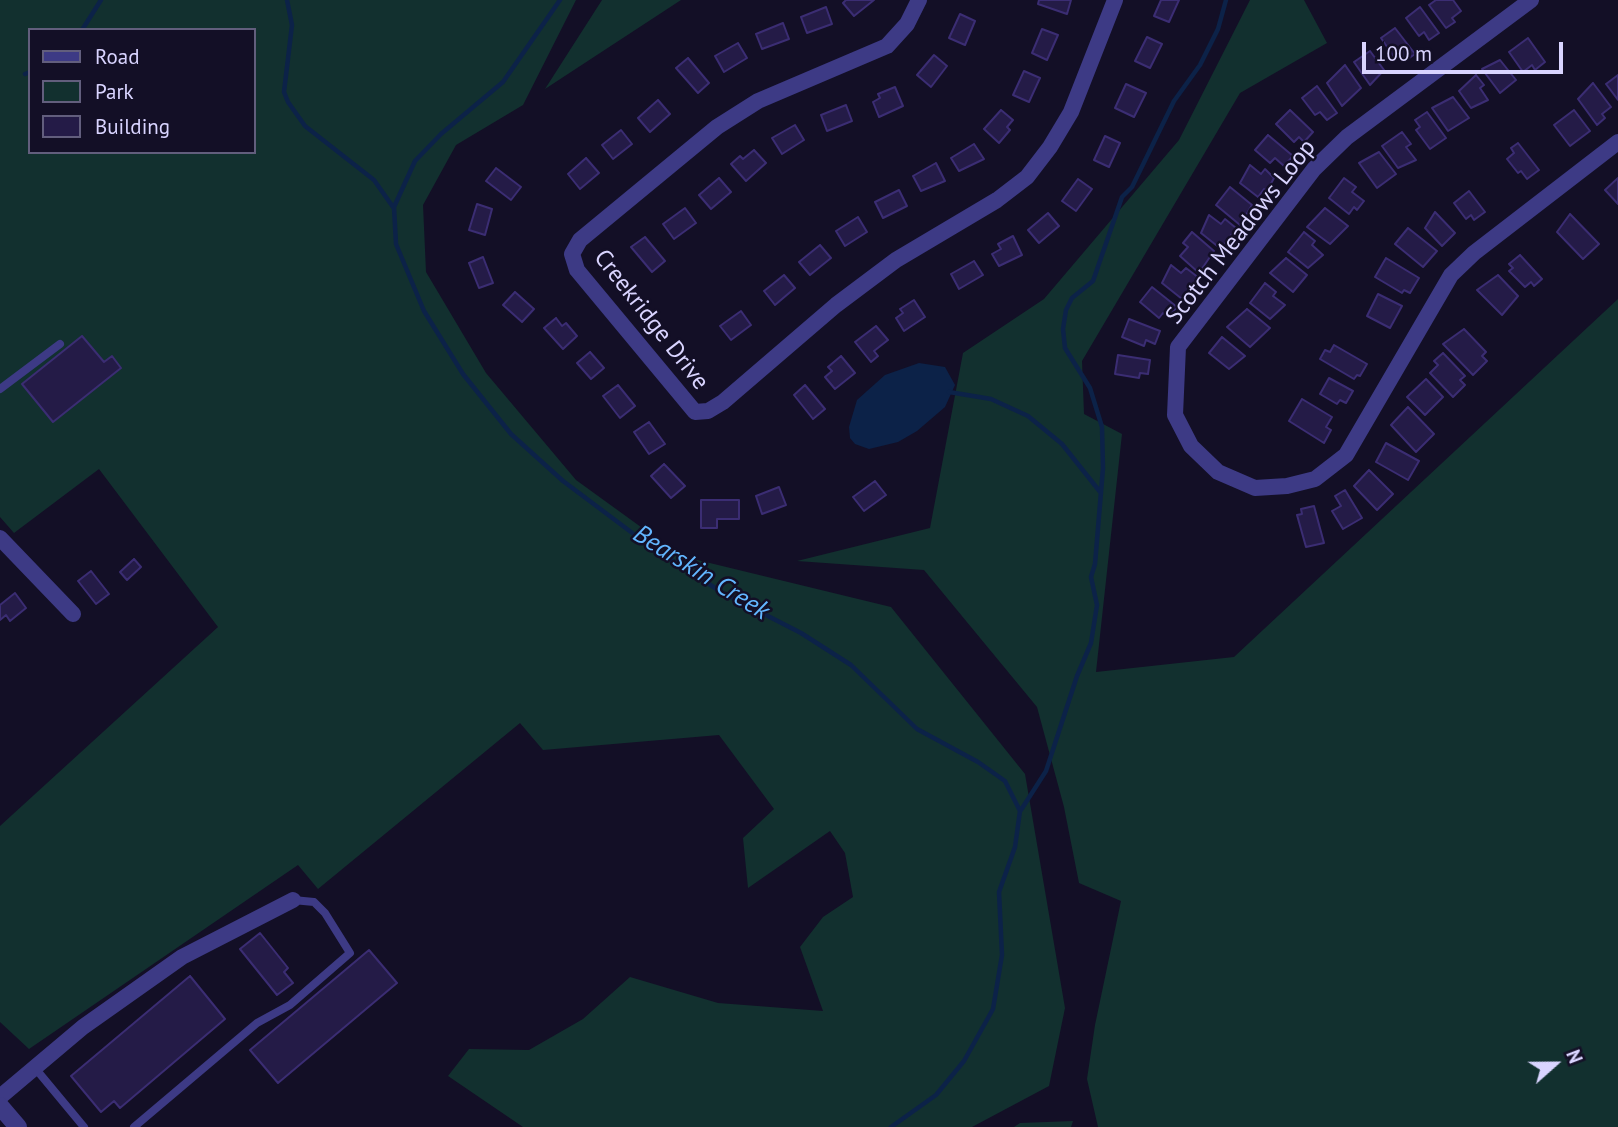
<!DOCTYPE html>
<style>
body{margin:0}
#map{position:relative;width:1618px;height:1127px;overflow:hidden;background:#130f26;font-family:"PT Sans",sans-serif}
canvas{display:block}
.legend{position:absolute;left:28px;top:28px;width:228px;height:126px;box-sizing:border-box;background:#130f26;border:2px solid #625e7d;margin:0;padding:9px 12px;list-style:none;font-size:21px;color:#d9d4ff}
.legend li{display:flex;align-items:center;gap:14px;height:35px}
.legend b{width:35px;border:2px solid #625e7d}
.north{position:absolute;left:1520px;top:1029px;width:70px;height:70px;-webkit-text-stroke:5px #130f26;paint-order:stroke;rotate:69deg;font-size:19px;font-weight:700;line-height:28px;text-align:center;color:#d9d4ff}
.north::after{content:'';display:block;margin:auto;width:24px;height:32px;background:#d9d4ff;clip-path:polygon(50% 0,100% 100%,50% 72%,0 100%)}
.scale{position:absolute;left:1362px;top:42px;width:201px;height:32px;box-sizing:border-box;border:4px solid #d9d4ff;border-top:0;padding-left:9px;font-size:21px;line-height:24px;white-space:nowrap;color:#d9d4ff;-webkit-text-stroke:5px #130f26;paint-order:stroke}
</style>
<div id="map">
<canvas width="1618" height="1127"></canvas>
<ul class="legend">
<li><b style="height:9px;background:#3d3a85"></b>Road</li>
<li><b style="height:19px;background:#12302f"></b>Park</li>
<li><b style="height:19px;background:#241b47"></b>Building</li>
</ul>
<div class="north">N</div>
<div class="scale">100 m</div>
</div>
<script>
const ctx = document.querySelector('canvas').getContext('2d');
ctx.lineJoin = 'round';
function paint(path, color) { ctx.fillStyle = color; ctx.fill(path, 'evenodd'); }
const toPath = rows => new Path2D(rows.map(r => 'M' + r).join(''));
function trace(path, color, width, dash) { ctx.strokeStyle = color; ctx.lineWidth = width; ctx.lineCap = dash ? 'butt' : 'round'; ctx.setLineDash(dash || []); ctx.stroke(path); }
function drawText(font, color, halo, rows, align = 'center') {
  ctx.font = font + ' "PT Sans",sans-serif'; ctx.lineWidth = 5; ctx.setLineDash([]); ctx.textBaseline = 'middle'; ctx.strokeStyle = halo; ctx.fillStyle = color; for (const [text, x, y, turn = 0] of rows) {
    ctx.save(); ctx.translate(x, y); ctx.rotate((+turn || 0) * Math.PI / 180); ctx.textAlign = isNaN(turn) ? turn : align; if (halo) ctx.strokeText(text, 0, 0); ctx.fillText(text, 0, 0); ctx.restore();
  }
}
paint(toPath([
 [0,0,576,0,523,105,456,145,423,205,426,272,486,373,576,480,681,556,891,607,1025,774,1065,1008,1049,1086,972,1127,523,1127,448,1076,469,1049,529,1050,583,1019,630,977,718,1003,823,1011,800,947,823,917,853,897,845,853,830,831,748,888,743,838,774,809,719,735,543,750,520,723,318,889,298,865,29,1049,0,1022,0,826,218,627,99,469,14,533,0,517],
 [30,30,254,30,254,152,30,152],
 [602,0,681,0,545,89],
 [1250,0,1304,0,1327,43,1240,93,1082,361,1084,414,1122,434,1096,672,1234,657,1618,299,1618,1127,1098,1127,1087,1079,1095,1025,1121,901,1079,883,1064,807,1037,707,924,570,797,561,930,528,963,353,1044,299,1179,140],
 [1073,1121,1071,1127,1014,1127,1020,1123]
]), '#12302f');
paint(toPath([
 [919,363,945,367,955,385,945,407,917,431,898,442,869,449,855,444,850,438,849,427,857,400,885,375]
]), '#0c2248');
trace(toPath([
 [287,0,292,25,284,92,288,102,305,126,374,180,393,207],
 [560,0,503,82,441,134,415,161,394,207,396,244,424,311,463,374,511,434,563,481,651,547,723,593,801,633,851,665,917,729,978,762,1005,781,1020,811,1015,847,999,892,1002,955,993,1009,964,1061,936,1095,891,1127],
 [82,30,101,0],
 [25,74,30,72],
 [949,392,991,399,1028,416,1062,444,1101,493],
 [1021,810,1046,771,1077,676,1091,643,1097,605,1091,577,1095,564,1103,468,1102,427,1090,388,1065,348,1063,329,1066,310,1072,298,1093,281,1122,197,1132,187,1174,101,1200,65,1218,29,1226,0]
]), '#0c2248', 4.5);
const building = toPath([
 [846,0,874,0,854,16,843,3,846,0],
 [1039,0,1071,0,1067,14,1038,4,1039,0],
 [1161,0,1179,0,1169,22,1154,16,1161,0],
 [1436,0,1453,0,1461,11,1452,18,1455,22,1446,28,1429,5,1436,0],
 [826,7,832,24,807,33,801,17,826,7],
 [1420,7,1439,33,1429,40,1424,32,1419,36,1406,18,1420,7],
 [960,14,975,21,965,45,949,38,960,14],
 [783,23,789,39,762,49,756,34,783,23],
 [1395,28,1415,54,1405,61,1400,53,1394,57,1381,38,1395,28],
 [1042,29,1058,35,1047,60,1032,53,1042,29],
 [1147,37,1162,44,1150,68,1135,61,1147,37],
 [1528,38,1545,62,1535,70,1532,65,1523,72,1509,52,1528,38],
 [738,43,747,58,724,72,715,56,738,43],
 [1370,51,1384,70,1370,85,1354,62,1370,51],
 [934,55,947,66,931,87,917,75,934,55],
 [688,58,709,83,698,93,676,68,688,58],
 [1500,60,1516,80,1500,93,1482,69,1500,60],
 [1345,65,1361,88,1342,106,1327,83,1345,65],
 [1024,71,1040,78,1029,102,1013,95,1024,71],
 [1476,75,1484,85,1480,88,1488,100,1471,108,1459,91,1476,75],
 [1618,75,1618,100,1606,84,1618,75],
 [1593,83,1611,107,1602,114,1605,118,1597,125,1578,99,1593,83],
 [1126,84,1146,93,1134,117,1115,108,1126,84],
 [1317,86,1337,113,1327,120,1320,112,1315,115,1302,98,1317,86],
 [895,87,903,106,879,117,873,102,880,98,878,94,895,87],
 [1453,97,1469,118,1448,131,1432,108,1453,97],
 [658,100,670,114,650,132,638,118,658,100],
 [846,105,852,121,827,131,821,115,846,105],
 [1001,110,1013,120,1007,127,1010,130,999,143,984,129,1001,110],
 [1290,110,1313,132,1304,142,1299,137,1294,142,1276,124,1290,110],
 [1574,110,1590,131,1570,146,1554,125,1574,110],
 [1427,112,1446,138,1430,149,1416,130,1420,127,1415,120,1427,112],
 [795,125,804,140,782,154,772,138,795,125],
 [621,130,632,144,613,159,602,145,621,130],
 [1402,132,1411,144,1406,147,1416,160,1398,168,1382,146,1402,132],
 [1268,135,1293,156,1284,166,1275,158,1270,163,1255,150,1268,135],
 [1105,136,1120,143,1109,167,1094,160,1105,136],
 [1518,143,1539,170,1527,179,1521,171,1518,173,1507,159,1514,153,1511,148,1518,143],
 [974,144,984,159,959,171,951,158,974,144],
 [754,150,766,163,746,181,731,164,740,156,743,159,754,150],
 [1379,152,1396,174,1377,188,1359,163,1379,152],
 [586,158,599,173,580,189,568,174,586,158],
 [936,163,945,181,921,191,913,176,936,163],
 [1250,165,1261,174,1265,169,1274,178,1267,191,1264,189,1258,197,1240,183,1250,165],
 [496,168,521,187,511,200,486,181,496,168],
 [719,178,731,192,711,209,699,195,719,178],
 [1344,178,1356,187,1352,192,1364,201,1357,210,1354,207,1349,214,1329,198,1344,178],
 [1618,178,1618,204,1605,190,1618,178],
 [1078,179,1092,189,1076,211,1062,201,1078,179],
 [1230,187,1252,205,1240,225,1216,205,1230,187],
 [899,190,907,206,883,218,875,202,899,190],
 [1469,191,1485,212,1474,220,1471,215,1466,219,1454,203,1469,191],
 [477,204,492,209,485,235,469,230,477,204],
 [685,208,696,223,674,239,663,224,685,208],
 [1325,208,1348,226,1330,244,1307,227,1325,208],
 [1435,212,1455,233,1442,246,1425,228,1435,212],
 [1048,213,1059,226,1039,243,1028,230,1048,213],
 [1570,214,1599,244,1583,259,1557,232,1570,214],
 [1209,215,1221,224,1225,219,1236,228,1221,249,1201,233,1209,215],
 [858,217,867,232,845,246,836,231,858,217],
 [1408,228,1437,251,1423,267,1395,244,1408,228],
 [1192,232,1214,251,1199,273,1180,256,1188,247,1183,243,1192,232],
 [1304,232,1315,241,1312,245,1323,255,1308,268,1288,252,1304,232],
 [1013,236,1022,255,999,266,992,254,1001,249,998,244,1013,236],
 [645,237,665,261,652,272,631,247,645,237],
 [820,245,831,258,810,275,799,262,820,245],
 [1520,255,1542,279,1534,286,1531,282,1525,287,1509,271,1513,268,1509,264,1520,255],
 [483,257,493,283,479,288,469,263,483,257],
 [1286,258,1307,275,1293,292,1270,273,1286,258],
 [1386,258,1419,278,1410,293,1404,290,1402,293,1375,277,1386,258],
 [974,261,983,275,959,289,951,274,974,261],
 [1171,265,1181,273,1186,268,1199,278,1182,299,1162,283,1171,265],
 [784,275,795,288,775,305,764,291,784,275],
 [1498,275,1518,296,1502,315,1477,290,1498,275],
 [1265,283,1276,292,1273,296,1285,305,1270,319,1250,303,1265,283],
 [1152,287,1177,307,1169,317,1163,313,1159,318,1140,302,1152,287],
 [515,292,534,309,522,322,503,305,515,292],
 [1378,294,1402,306,1390,328,1367,316,1378,294],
 [914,300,925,317,904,331,896,318,903,313,900,309,914,300],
 [1247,309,1270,328,1250,347,1227,327,1247,309],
 [741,311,751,325,731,340,720,326,741,311],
 [556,318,562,326,566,323,577,336,563,349,544,328,556,318],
 [1129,319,1160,331,1155,344,1146,340,1144,346,1122,337,1129,319],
 [876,326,888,340,874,351,878,356,871,362,855,342,876,326],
 [1464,329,1486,352,1482,356,1487,361,1473,375,1443,344,1464,329],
 [82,336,104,362,112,356,121,368,53,422,22,384,82,336],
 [1222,337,1245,356,1229,369,1209,353,1222,337],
 [1334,345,1367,364,1360,376,1357,375,1354,379,1320,359,1325,350,1330,352,1334,345],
 [590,352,604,368,591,379,577,363,590,352],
 [1443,353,1465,376,1460,380,1465,385,1453,397,1430,373,1438,365,1434,361,1443,353],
 [1118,355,1150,360,1148,374,1140,373,1139,378,1115,374,1118,355],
 [841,356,855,373,835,389,825,377,832,371,828,367,841,356],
 [1329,378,1353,391,1346,403,1340,400,1337,404,1320,394,1329,378],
 [1426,379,1443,397,1425,415,1407,397,1426,379],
 [618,385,635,406,620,418,603,396,618,385],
 [805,385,825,409,813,419,794,395,805,385],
 [1302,399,1332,417,1326,427,1331,430,1324,443,1289,421,1302,399],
 [1408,407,1434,434,1416,452,1391,425,1408,407],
 [649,422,665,444,649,454,634,432,649,422],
 [1386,443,1419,461,1408,480,1376,462,1386,443],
 [664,464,685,486,671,498,651,476,664,464],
 [1369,470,1393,494,1377,510,1354,486,1369,470],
 [875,481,886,495,864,511,853,497,875,481],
 [779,487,786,505,762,514,756,496,779,487],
 [1345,490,1362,518,1343,529,1332,511,1341,506,1335,496,1345,490],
 [701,500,739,500,739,519,717,519,717,528,701,528,701,500],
 [1314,506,1324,543,1306,547,1297,515,1302,514,1301,509,1314,506],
 [134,559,141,567,127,580,120,572,134,559],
 [91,571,109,594,96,604,78,581,91,571],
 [15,593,26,608,10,621,6,615,0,620,0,605,15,593],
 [260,933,288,968,284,972,293,983,277,995,240,949,260,933],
 [369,950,397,983,278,1083,250,1050,369,950],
 [190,976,225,1019,120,1108,114,1101,101,1112,71,1076,190,976]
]);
paint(building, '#241b47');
trace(building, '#3b2d73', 2);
trace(toPath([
 [0,389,60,344],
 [35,1068,84,1127],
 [134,1127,257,1023,290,1005,350,953,325,913,314,902,293,900]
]), '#3d3a85', 8);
trace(toPath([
 [919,0,907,24,887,46,758,101,717,127,580,240,572,254,577,270,695,412,708,411,723,402,836,305,896,260,997,200,1027,177,1050,147,1071,112,1115,0],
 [1531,0,1347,137,1314,169,1178,347,1175,415,1191,446,1218,472,1255,488,1287,486,1315,479,1346,455,1451,275,1474,253,1618,142],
 [0,538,73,614],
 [0,1097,83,1027,182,957,293,900]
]), '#3d3a85', 16);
trace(toPath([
 [0,1106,18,1127]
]), '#3d3a85', 18);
drawText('24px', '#d9d4ff', '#130f26', [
 ["Scotch Meadows Loop",1241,232,-52],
 ["Creekridge Drive",651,320,52]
]);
drawText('italic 26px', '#62b6ff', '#130f26', [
 ["Bearskin Creek",701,573,32]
]);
</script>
